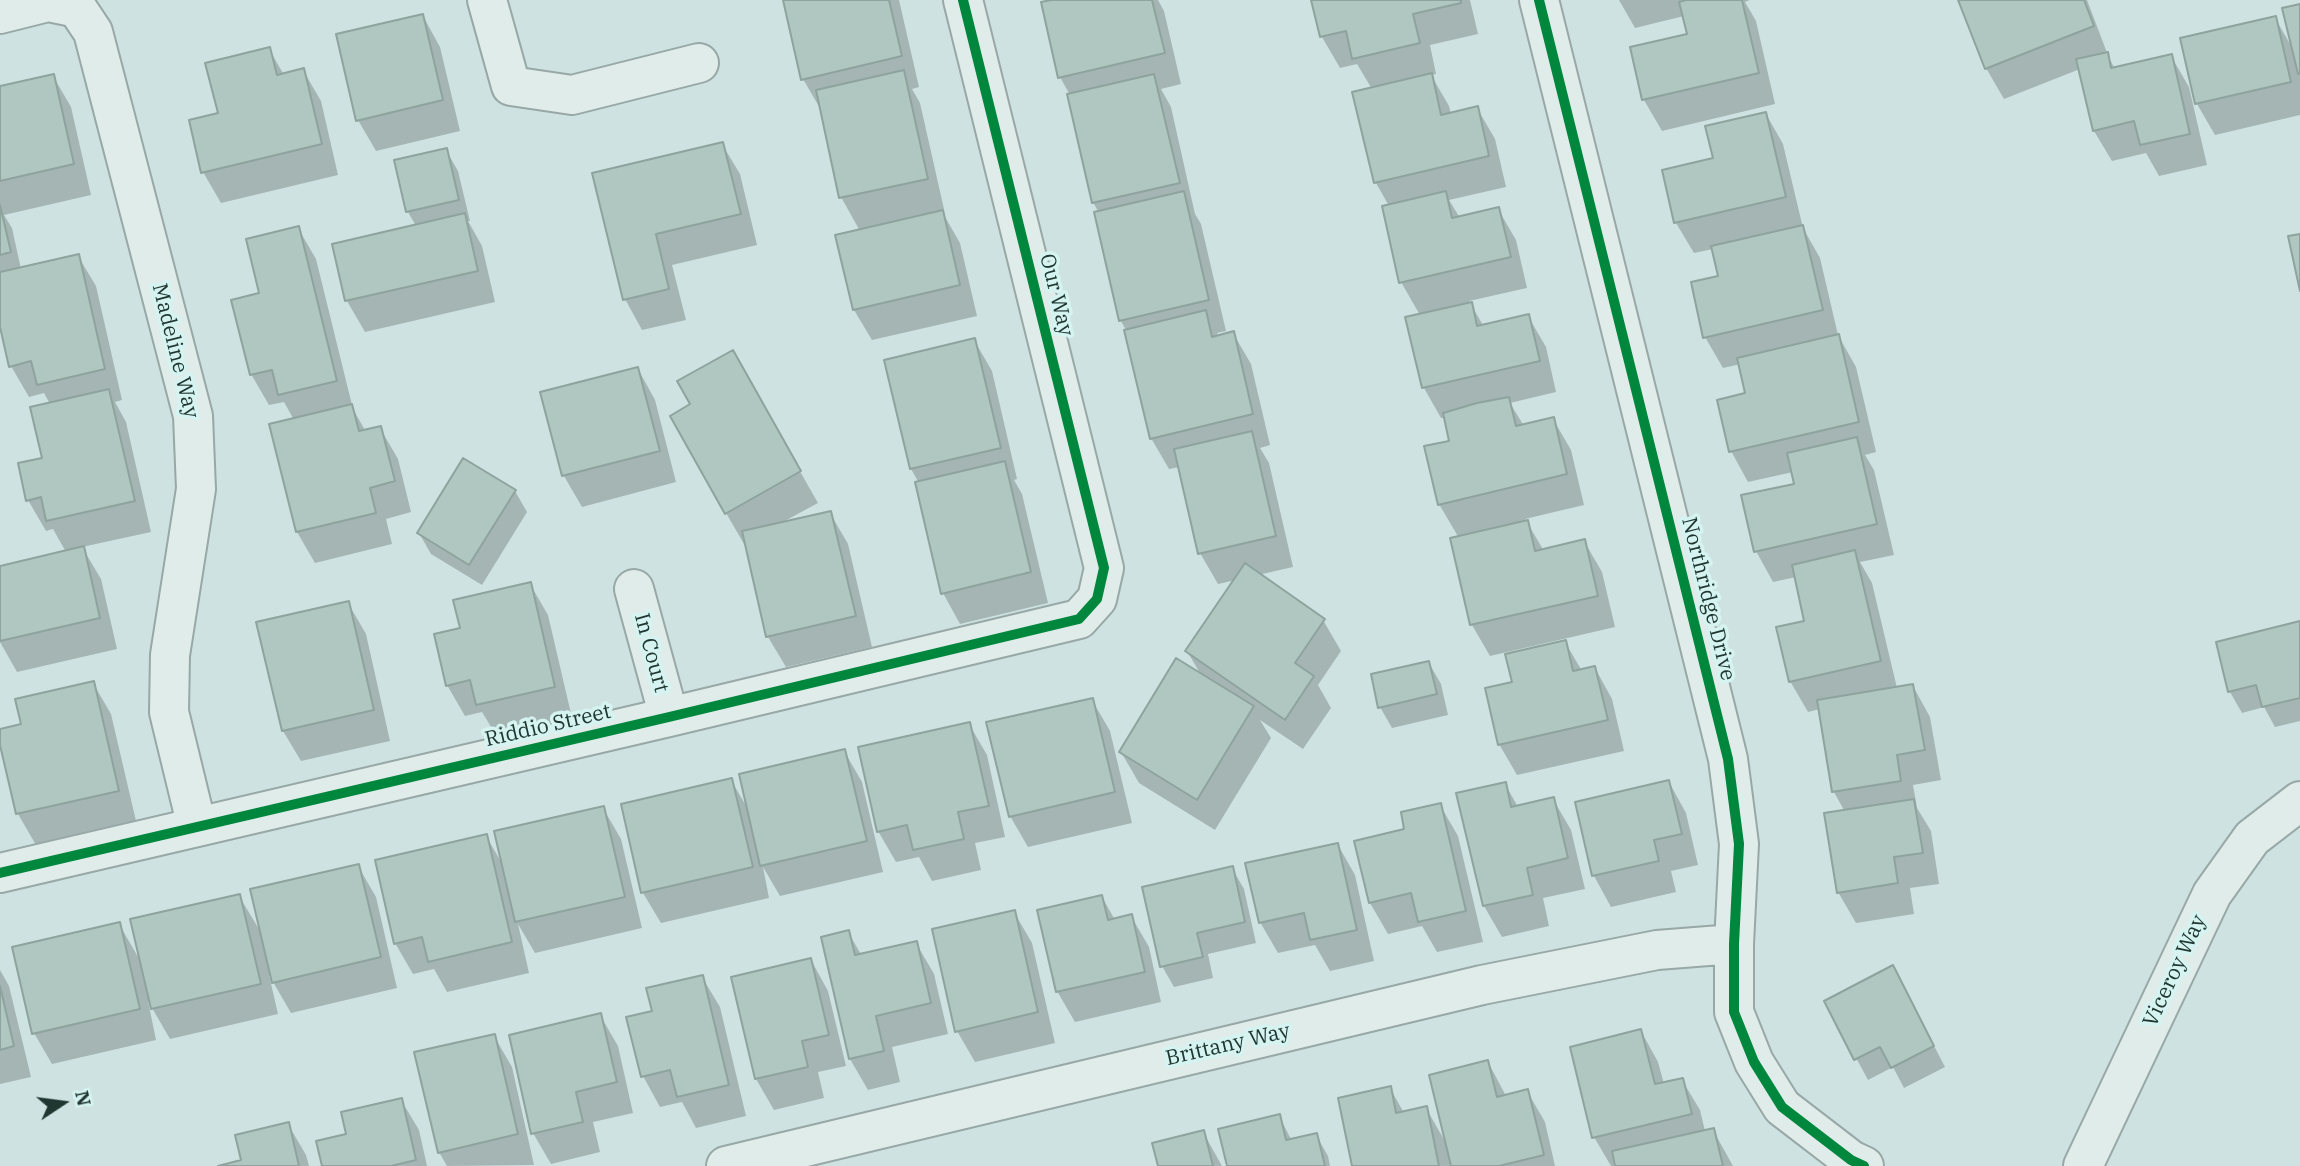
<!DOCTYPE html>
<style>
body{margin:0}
#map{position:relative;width:2300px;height:1166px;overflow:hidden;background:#cee3e1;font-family:"IBM Plex Serif",serif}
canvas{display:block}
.north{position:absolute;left:28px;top:1068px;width:70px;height:70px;-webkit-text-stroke:5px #d5f3f1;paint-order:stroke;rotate:77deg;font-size:19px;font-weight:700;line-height:28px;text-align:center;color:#203630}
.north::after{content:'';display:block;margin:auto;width:24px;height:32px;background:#203630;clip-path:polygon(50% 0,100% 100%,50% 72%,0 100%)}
</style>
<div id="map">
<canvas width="2300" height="1166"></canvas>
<div class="north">N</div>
</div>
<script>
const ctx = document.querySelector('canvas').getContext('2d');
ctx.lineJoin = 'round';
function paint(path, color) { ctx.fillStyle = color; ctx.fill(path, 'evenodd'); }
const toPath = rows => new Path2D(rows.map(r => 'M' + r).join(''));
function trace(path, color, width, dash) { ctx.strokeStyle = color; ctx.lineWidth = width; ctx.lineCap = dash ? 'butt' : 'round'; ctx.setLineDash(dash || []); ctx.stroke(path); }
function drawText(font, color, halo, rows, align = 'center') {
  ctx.font = font + ' "IBM Plex Serif",serif'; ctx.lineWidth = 7; ctx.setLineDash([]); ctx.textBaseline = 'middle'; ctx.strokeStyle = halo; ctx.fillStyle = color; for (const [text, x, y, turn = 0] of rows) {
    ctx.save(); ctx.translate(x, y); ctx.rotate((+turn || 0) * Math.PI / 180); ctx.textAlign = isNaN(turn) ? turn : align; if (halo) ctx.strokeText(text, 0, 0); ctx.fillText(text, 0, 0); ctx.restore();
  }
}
paint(toPath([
 [785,0,899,0,919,87,912,89,920,103,944,209,941,210,960,243,977,316,872,340,854,310,860,231,841,197,821,110,803,79],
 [1059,0,1158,0,1164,11,1181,84,1161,89,1171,107,1195,214,1201,224,1226,331,1217,333,1219,337,1233,333,1251,364,1270,445,1260,448,1269,463,1293,567,1258,575,1323,620,1341,651,1318,685,1331,708,1303,749,1260,720,1271,738,1215,830,1139,783,1121,752,1201,675,1187,651,1236,580,1218,584,1200,553,1180,467,1169,469,1151,438,1126,330,1121,321,1096,214,1099,213,1093,202,1070,95,1060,77],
 [1313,0,1470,0,1478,34,1430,45,1436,74,1431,75,1449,106,1451,114,1477,108,1495,139,1506,187,1449,200,1460,218,1498,209,1516,240,1527,288,1469,301,1484,327,1528,316,1546,347,1556,392,1510,403,1524,426,1553,419,1571,450,1584,505,1525,519,1544,551,1584,541,1602,572,1615,627,1490,656,1472,625,1452,539,1459,538,1439,504,1451,442,1445,418,1441,418,1424,388,1420,315,1401,282,1389,206,1376,183,1354,93,1372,89,1357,64,1340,68,1322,37],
 [1619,0,1750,0,1745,2,1756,21,1775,104,1662,131,1644,100,1632,48,1689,35,1684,16,1635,28],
 [1959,0,2087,0,2109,58,2115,69,2171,56,2189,87,2207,165,2159,176,2146,153,2112,161,2094,131,2080,69,2004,99,1986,68],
 [2300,6,2300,115,2215,135,2197,104,2182,39,2275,18,2293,49],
 [423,16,440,47,460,131,376,151,358,120],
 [269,49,284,75,303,70,321,101,338,175,221,203,203,172,220,114],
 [53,76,71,107,91,195,4,215,12,228,21,269,78,256,96,286,122,400,115,402,126,422,151,532,82,547,101,579,117,649,17,672,0,642,0,568,66,552,53,529,46,531,28,500,44,459,50,404,44,393,29,397,11,366,0,319,0,88],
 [1766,114,1783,144,1803,228,1820,258,1838,335,1856,367,1876,452,1865,455,1874,470,1894,555,1860,562,1872,583,1897,688,1913,686,1930,717,1941,780,1913,785,1917,808,1931,831,1939,884,1910,888,1914,914,1856,923,1838,892,1845,812,1834,792,1820,709,1808,712,1790,681,1807,622,1796,577,1773,582,1756,551,1796,485,1793,472,1748,482,1731,451,1748,395,1741,364,1723,368,1705,337,1720,277,1713,249,1694,253,1676,223,1664,171,1715,160],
 [722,144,740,174,757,245,672,265,686,320,642,330,625,299,594,174],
 [446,150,458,171,470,221,468,221,482,246,495,302,365,332,347,301,334,245,416,226,408,212],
 [298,228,316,259,353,409,366,432,380,428,398,459,411,512,386,519,392,544,315,563,297,532,294,420,284,402,269,405,251,374,261,294],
 [974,340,992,371,1017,479,1014,480,1022,494,1048,603,960,624,943,593,919,483,911,469],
 [732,352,818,503,781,523,830,513,848,544,872,647,786,667,768,637,746,543,744,544,726,513,693,405],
 [638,369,655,400,676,482,582,507,564,476,542,393],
 [515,491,527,512,482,585,431,554,419,533],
 [530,584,548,615,572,718,496,735,482,712,465,716,447,685,462,630],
 [348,603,366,634,390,741,301,761,283,731],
 [2300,623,2300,721,2275,727,2264,707,2242,713,2230,692,2218,643],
 [1565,642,1582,671,1595,668,1612,699,1624,751,1517,775,1499,744,1514,683],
 [1429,663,1441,684,1448,715,1392,728,1380,707],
 [93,683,111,714,136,821,36,845,18,814,0,731,23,725],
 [1092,700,1110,731,1132,823,1028,847,1010,816],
 [969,724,987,755,1005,837,975,843,981,870,932,881,919,857,896,862,878,831],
 [844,751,862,782,883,872,780,896,763,867,769,898,661,923,643,893,623,805,731,780,748,809],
 [1669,782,1686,813,1698,865,1671,871,1676,892,1611,907,1594,876,1577,804],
 [1505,784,1518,807,1553,799,1571,830,1585,889,1543,898,1549,926,1502,937,1484,906],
 [1440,805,1458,836,1483,942,1437,952,1422,926,1388,934,1370,903,1356,842,1406,830],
 [603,808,621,839,642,928,535,953,518,924,529,973,447,992,434,969,413,974,395,943,486,836,503,865],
 [1338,845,1355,875,1374,961,1330,971,1315,945,1278,953,1260,922],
 [358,866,376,897,397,988,291,1013,269,975,278,1014,170,1039,148,1001,156,1040,52,1064,34,1033,119,924,141,962,239,896,262,934],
 [1232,868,1244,889,1256,943,1208,954,1213,978,1174,987,1162,966],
 [1102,897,1115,920,1131,916,1149,947,1161,1002,1075,1022,1057,991],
 [1014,912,1032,943,1055,1043,975,1062,957,1031],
 [848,932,862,956,916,943,934,974,948,1034,892,1047,900,1082,868,1090,850,1059],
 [811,960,828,991,846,1066,818,1072,824,1098,774,1110,756,1079,733,978],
 [0,970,9,986,31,1077,0,1084],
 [702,977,720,1007,746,1116,696,1128,682,1102,660,1107,643,1076,654,1012],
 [1904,988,1945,1067,1904,1088,1893,1067,1868,1080,1826,1002],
 [600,1015,618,1046,633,1113,593,1122,600,1152,551,1164,533,1133],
 [1641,1031,1658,1062,1664,1084,1682,1080,1700,1110,1705,1131,1713,1130,1733,1166,1611,1166,1594,1137],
 [494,1036,512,1067,534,1165,447,1166,439,1152],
 [1488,1062,1506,1096,1527,1091,1545,1122,1555,1166,1354,1166,1390,1088,1404,1113,1426,1108,1446,1143],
 [401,1100,419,1130,427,1166,324,1166,348,1135],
 [1279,1116,1292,1141,1316,1135,1328,1156,1330,1166,1229,1166],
 [288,1124,306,1155,309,1166,222,1166,243,1161],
 [1203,1132,1222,1166,1160,1166]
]), '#0003');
const building = toPath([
 [783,0,889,0,902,56,801,80,783,0],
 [1051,0,1152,0,1165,53,1058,78,1041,2,1051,0],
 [1311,0,1461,0,1461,3,1413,14,1420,43,1352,59,1346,31,1320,37,1311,0],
 [1686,0,1742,0,1759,73,1642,100,1630,47,1687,34,1679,2,1686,0],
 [1958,0,2084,0,2094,26,1985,69,1958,0],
 [2300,4,2300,73,2298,74,2282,8,2300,4],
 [423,14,443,100,356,121,336,34,423,14],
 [2276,16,2291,82,2195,104,2180,38,2276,16],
 [270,47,277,75,304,68,322,144,201,173,189,120,218,113,205,63,270,47],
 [2108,52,2111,68,2172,54,2190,134,2140,145,2134,121,2093,131,2076,59,2108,52],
 [904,70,928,179,839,198,816,90,904,70],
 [1432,73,1441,115,1478,106,1489,156,1374,183,1352,92,1432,73],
 [54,74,74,164,0,181,0,86,54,74],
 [1154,74,1180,183,1092,203,1067,94,1154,74],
 [1766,112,1786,197,1674,223,1662,170,1713,158,1705,126,1766,112],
 [723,142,741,214,656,234,669,289,623,300,592,173,723,142],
 [447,148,459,200,406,212,394,160,447,148],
 [1184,191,1209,300,1119,321,1094,212,1184,191],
 [1446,191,1452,218,1499,207,1511,257,1399,283,1382,206,1446,191],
 [0,205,11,252,0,255,0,205],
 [943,210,960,285,853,310,835,235,943,210],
 [465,213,478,271,345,301,332,244,465,213],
 [1803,225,1823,310,1703,338,1691,282,1718,276,1711,246,1803,225],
 [299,226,337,381,278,395,272,370,250,375,231,300,259,293,246,239,299,226],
 [2300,234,2300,291,2288,236,2300,234],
 [79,254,105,369,37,385,31,361,9,367,0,327,0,272,79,254],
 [1472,302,1477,326,1529,314,1540,361,1422,388,1405,317,1472,302],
 [1206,310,1212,337,1234,331,1253,414,1150,439,1124,330,1206,310],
 [1839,334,1859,422,1729,452,1717,400,1745,393,1737,358,1839,334],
 [975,338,1001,448,910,469,884,360,975,338],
 [733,350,801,471,725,514,670,416,690,404,677,381,733,350],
 [638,367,660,451,562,476,540,392,638,367],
 [109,389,135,501,46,521,41,497,26,501,18,463,42,458,30,407,109,389],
 [1509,397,1516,426,1554,417,1567,474,1438,505,1424,446,1449,441,1443,413,1477,403,1509,397],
 [352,404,359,431,381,426,395,481,370,488,376,513,296,532,269,424,352,404],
 [1252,431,1276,536,1198,554,1174,449,1252,431],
 [1857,437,1877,524,1754,552,1741,495,1794,484,1787,453,1857,437],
 [463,458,516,490,469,565,417,533,463,458],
 [1005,461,1031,572,941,594,915,482,1005,461],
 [831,511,856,616,766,637,742,531,831,511],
 [1528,520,1535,551,1585,539,1598,596,1470,625,1450,538,1528,520],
 [84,546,100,618,0,641,0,566,84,546],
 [1855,550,1881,661,1789,682,1776,627,1804,621,1792,565,1855,550],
 [1245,563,1325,619,1295,663,1314,676,1285,720,1185,651,1245,563],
 [531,582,555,687,476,705,470,680,446,686,434,634,460,628,453,600,531,582],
 [349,601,374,710,282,731,256,622,349,601],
 [2300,621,2300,698,2262,707,2256,685,2228,692,2216,642,2300,621],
 [1566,640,1573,671,1595,666,1608,720,1498,745,1485,688,1512,682,1505,654,1566,640],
 [1176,658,1254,706,1197,800,1119,752,1176,658],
 [1429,661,1437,694,1378,708,1371,674,1429,661],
 [94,681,119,791,16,814,0,745,0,729,21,724,15,699,94,681],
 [1913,684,1925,750,1897,755,1901,781,1832,792,1817,700,1913,684],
 [1093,698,1115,792,1009,817,986,722,1093,698],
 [970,722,989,806,958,812,964,839,913,850,907,825,877,832,858,747,970,722],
 [845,749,867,841,760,866,739,774,845,749],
 [732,778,753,867,641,893,621,804,732,778],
 [1669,780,1682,834,1654,840,1659,861,1592,876,1575,802,1669,780],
 [1506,782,1511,807,1554,797,1568,858,1527,868,1533,895,1483,906,1456,793,1506,782],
 [1914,799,1923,853,1894,857,1898,883,1837,893,1824,813,1914,799],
 [1441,803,1466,911,1418,922,1411,893,1369,903,1354,841,1404,829,1401,812,1441,803],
 [604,806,625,897,515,922,494,831,604,806],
 [487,834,512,942,428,962,422,937,394,944,375,860,487,834],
 [1338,843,1357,930,1310,940,1304,913,1259,923,1245,863,1338,843],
 [359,864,381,957,272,983,250,889,359,864],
 [1233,866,1245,922,1197,933,1203,957,1160,967,1142,887,1233,866],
 [240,894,261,984,151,1009,130,919,240,894],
 [1102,895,1108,920,1132,914,1145,972,1056,992,1037,910,1102,895],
 [1015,910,1038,1012,955,1032,932,929,1015,910],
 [120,922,140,1009,32,1034,12,947,120,922],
 [849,930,855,955,917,941,931,1003,876,1016,884,1051,849,1059,821,937,849,930],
 [811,958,829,1035,802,1041,808,1067,755,1079,731,977,811,958],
 [1893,965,1934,1046,1891,1068,1880,1047,1854,1060,1824,1001,1893,965],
 [703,975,729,1085,677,1097,670,1070,641,1077,626,1017,652,1011,646,988,703,975],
 [0,986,14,1046,0,1050,0,986],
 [601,1013,617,1082,576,1092,583,1122,531,1134,509,1035,601,1013],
 [1641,1029,1655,1084,1683,1078,1692,1114,1592,1138,1570,1047,1641,1029],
 [495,1034,518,1134,438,1153,414,1052,495,1034],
 [1488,1060,1497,1097,1528,1089,1544,1155,1499,1166,1451,1166,1429,1075,1488,1060],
 [1391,1086,1396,1113,1427,1106,1439,1166,1352,1166,1338,1098,1391,1086],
 [402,1098,416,1160,391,1166,322,1166,316,1141,346,1134,341,1112,402,1098],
 [1280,1114,1286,1140,1317,1133,1325,1166,1227,1166,1218,1129,1280,1114],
 [289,1122,299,1166,218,1166,241,1160,235,1135,289,1122],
 [1714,1128,1723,1166,1615,1166,1612,1151,1714,1128],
 [1204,1130,1213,1166,1158,1166,1152,1143,1204,1130]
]);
paint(building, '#afc6c1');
trace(building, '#8ea39d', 2);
const minor = toPath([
 [487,0,511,86,572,95,699,63],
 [1539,0,1728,759,1739,844,1734,944,1734,1012,1754,1062,1782,1107,1851,1160,1864,1166],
 [0,14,48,2,77,8,93,32,193,416,196,489,170,655,169,712,197,827],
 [634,589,669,717],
 [0,873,669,717,1079,619,1097,599,1104,568,963,0],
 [726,1166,1482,985,1657,950,1734,944],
 [2083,1166,2212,894,2252,838,2300,801]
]);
trace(minor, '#97a8a6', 42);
trace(minor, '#dfecea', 38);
trace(toPath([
 [1539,0,1728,759,1739,844,1734,944,1734,1012,1754,1062,1782,1107,1851,1160,1864,1166],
 [0,873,669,717,1079,619,1097,599,1104,568,963,0]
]), '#00873e', 10);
drawText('21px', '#203630', '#d5f3f1', [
 ["Our Way",1056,295,76],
 ["Madeline Way",175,351,76],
 ["Northridge Drive",1708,599,76],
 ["In Court",651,653,75],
 ["Riddio Street",548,726,-13],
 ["Viceroy Way",2175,971,-65],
 ["Brittany Way",1228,1045,-13]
]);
</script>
